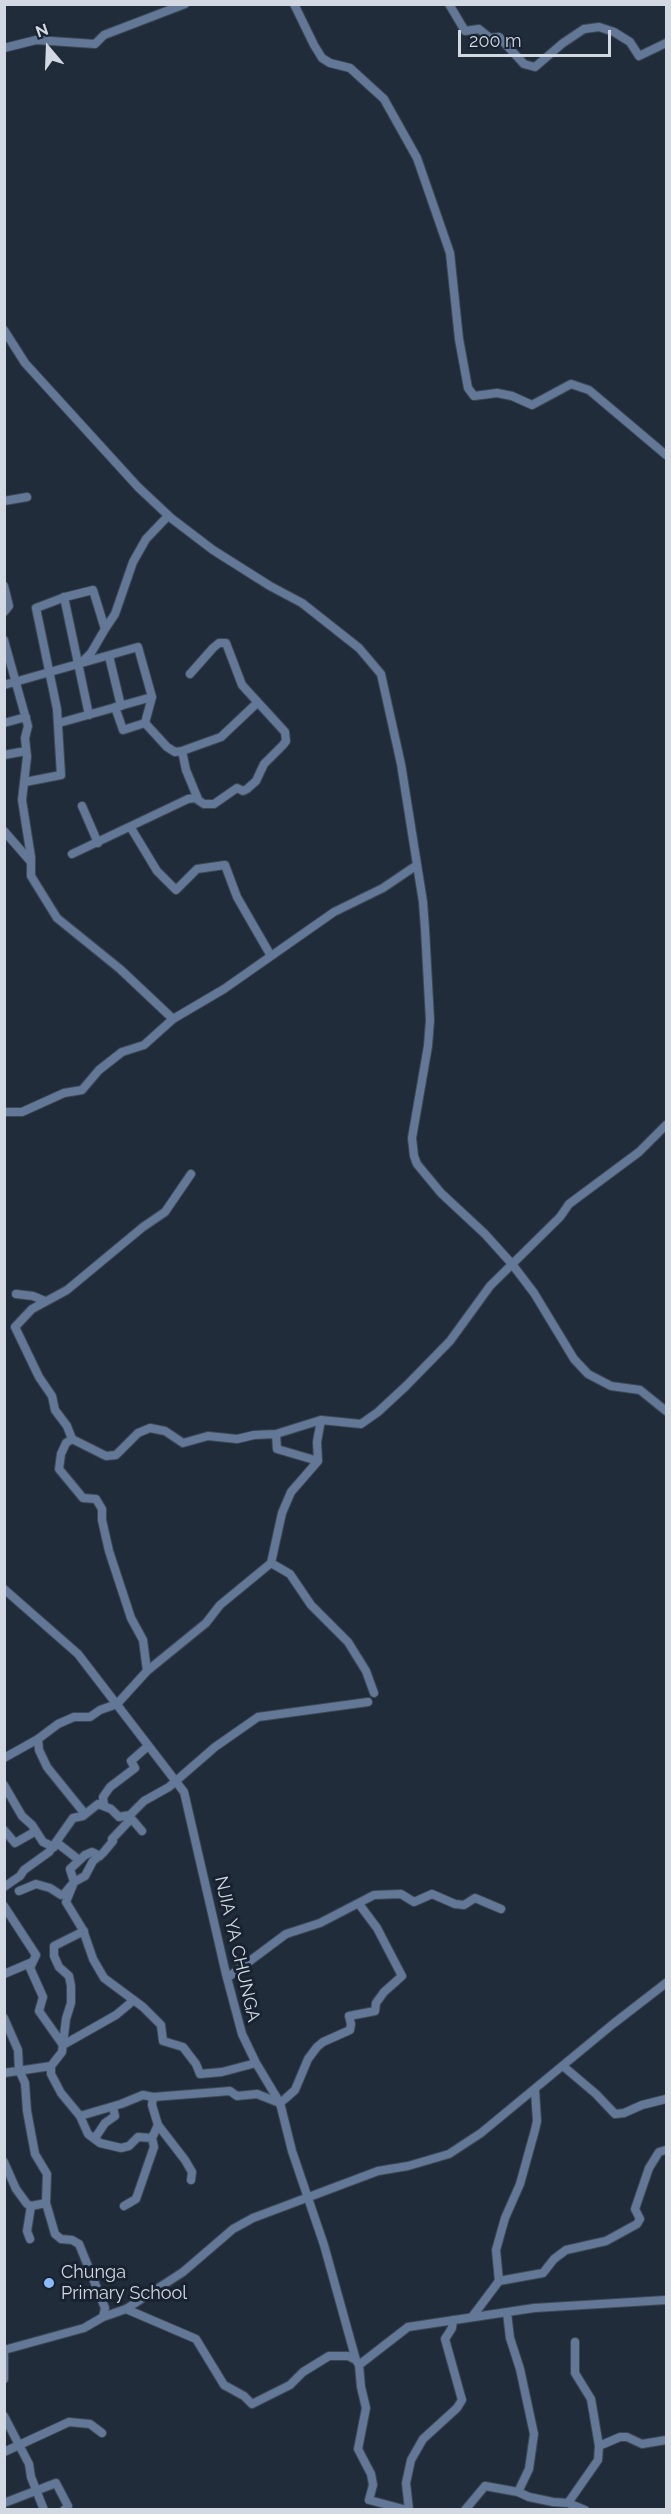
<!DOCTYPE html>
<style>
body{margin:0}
#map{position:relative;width:671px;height:2514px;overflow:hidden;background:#212c3b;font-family:Raleway,sans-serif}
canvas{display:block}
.frame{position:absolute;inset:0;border:6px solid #d2d9e3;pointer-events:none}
.north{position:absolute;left:18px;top:18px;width:60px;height:60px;-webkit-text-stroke:4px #182230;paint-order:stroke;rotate:341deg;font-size:16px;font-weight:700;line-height:24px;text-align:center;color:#d2d9e3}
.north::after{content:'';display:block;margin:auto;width:21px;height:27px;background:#d2d9e3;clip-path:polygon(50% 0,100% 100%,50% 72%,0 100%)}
.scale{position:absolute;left:458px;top:30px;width:153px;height:27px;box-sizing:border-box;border:3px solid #d2d9e3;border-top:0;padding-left:8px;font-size:18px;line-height:21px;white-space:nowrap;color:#d2d9e3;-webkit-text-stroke:4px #182230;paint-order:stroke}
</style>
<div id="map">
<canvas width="671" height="2514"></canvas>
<div class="frame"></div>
<div class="north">N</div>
<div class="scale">200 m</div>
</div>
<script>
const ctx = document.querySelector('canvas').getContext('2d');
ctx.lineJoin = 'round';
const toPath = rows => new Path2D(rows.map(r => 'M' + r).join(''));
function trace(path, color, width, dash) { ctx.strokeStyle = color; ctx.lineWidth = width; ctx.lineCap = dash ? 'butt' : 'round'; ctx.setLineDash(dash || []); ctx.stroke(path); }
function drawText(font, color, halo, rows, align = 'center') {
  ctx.font = font + ' Raleway,sans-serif'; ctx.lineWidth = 6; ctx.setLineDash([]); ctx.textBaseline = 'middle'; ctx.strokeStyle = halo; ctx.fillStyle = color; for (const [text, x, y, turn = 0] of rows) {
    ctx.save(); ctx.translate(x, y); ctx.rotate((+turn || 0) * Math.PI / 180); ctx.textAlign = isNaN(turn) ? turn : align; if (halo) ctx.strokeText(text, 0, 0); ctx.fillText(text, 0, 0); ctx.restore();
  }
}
const minor = toPath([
 [294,4,314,45,322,58,330,63,350,68,384,99,417,158,450,253,459,339,468,388,474,396,497,393,512,396,532,405,571,384,589,390,666,455],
 [449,4,465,31,479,29,490,38,499,37,524,64,535,67,563,43,584,29,599,27,614,32,630,42,639,56,666,43],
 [4,48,36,40,95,44,104,35,185,4],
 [4,330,25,363,138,487,171,518,213,550,270,586,302,603,359,648,381,674,401,764,423,902,425,929,430,1020,428,1046,412,1138,414,1156,417,1164,441,1193,485,1234,512,1264,534,1293,574,1359,588,1374,611,1386,640,1390,666,1411],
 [4,501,27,497],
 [4,586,9,606,4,612],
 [64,597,89,715],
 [105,629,115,614,133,562,146,539,168,516],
 [4,640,28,726,25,738,27,757,22,800,31,857,31,876,57,918,120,969,173,1019],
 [109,656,121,706],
 [4,685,138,647,152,697,59,723],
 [152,697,145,723,167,747,175,752,182,751],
 [115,707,123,730,145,723],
 [4,723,26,717],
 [4,755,26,751],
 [25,782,61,775,57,709,36,608,65,597,93,590,105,629,91,653,79,665],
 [198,799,186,770,182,751,221,737,257,703],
 [82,806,98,843],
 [131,828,157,871,176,890,197,869,225,865,237,897,271,956],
 [4,831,31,862],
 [72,854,188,799,195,798,204,804,214,804,237,788,243,791,247,789,256,781,264,764,283,745,286,741,285,732,242,685,226,643,219,643,213,648,190,674],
 [4,1112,22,1112,64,1093,82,1090,99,1070,122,1052,144,1045,173,1019,224,989,334,912,383,888,417,865],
 [191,1174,165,1212,143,1227,67,1290,32,1309,15,1327,39,1377,52,1396,55,1410,67,1426,72,1439,106,1456,116,1455,138,1433,150,1428,165,1431,183,1443,208,1436,237,1439,254,1435,276,1434,321,1420],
 [16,1294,33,1296,45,1301],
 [276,1434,277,1449,318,1461],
 [72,1439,66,1443,61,1454,59,1469,83,1498,96,1499,102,1509,102,1520,109,1551,131,1618,143,1640,147,1671],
 [271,1563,290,1574,311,1605,348,1642,366,1671,374,1693],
 [4,1589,78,1654,184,1792,226,1974,242,2034,256,2063,280,2103,292,2151,324,2245,356,2360,359,2365,361,2387,366,2408,358,2449,371,2474,373,2485,369,2500,407,2510],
 [38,1739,39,1750,47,1767,85,1814],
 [4,1758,38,1739,58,1724,74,1717,90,1717,100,1710,117,1704,147,1671,206,1623,220,1605,271,1563,282,1513,291,1492,318,1461,317,1442,321,1420,361,1424,378,1412,406,1386,450,1341,490,1286,560,1217,569,1204,639,1152,666,1125],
 [4,1785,22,1816,32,1825,43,1842,54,1847],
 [104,1806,103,1797,110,1787,135,1768,131,1761,148,1746],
 [130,1817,142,1831],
 [4,1830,15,1843,36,1831],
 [56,1842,79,1860],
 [100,1856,92,1852,85,1855,70,1869,74,1882,66,1902,83,1930,93,1959,104,1978,143,2007,161,2025,163,2041,183,2047,196,2064,200,2074,222,2072,256,2063],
 [4,1887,20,1876,24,1870,49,1852,73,1818,83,1816,98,1804,111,1809,119,1817,130,1815,144,1801,169,1787,215,1747,258,1717,368,1702],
 [19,1891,36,1884,50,1888,61,1895,64,1894,74,1882,85,1876,93,1861,103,1853,113,1841,112,1839,130,1820,130,1815],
 [4,1906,36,1955,30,1968,43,1997,39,2011,63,2045,116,2015,134,2000],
 [4,1974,30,1963],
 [227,1978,286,1934,320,1923,374,1895,401,1894,414,1902,432,1894,455,1904,464,1905,475,1898,501,1909],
 [4,2018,18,2050,19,2070,25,2083,27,2111,35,2154,47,2174,46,2203],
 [51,2066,51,2074,61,2093,80,2116,88,2134,100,2143,121,2148,129,2146,138,2137,152,2138,154,2147,136,2199,124,2206],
 [563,2066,596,2094,615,2114,624,2113,642,2105,666,2099],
 [4,2073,51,2066,62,2052,66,2019,71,2003,71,1986,69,1976,59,1967,54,1956,54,1946,84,1931],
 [153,2097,230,2091,237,2096,257,2094,280,2103,286,2098,295,2090,308,2059,317,2047,323,2042,350,2030,351,2024,349,2016,375,2011,376,2003,384,1992,402,1976,377,1928,359,1904],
 [80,2116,121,2104,143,2095,153,2097,152,2105,158,2125,152,2138],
 [158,2125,185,2160,192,2172,191,2180],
 [95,2138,105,2123,115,2116,113,2107],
 [4,2162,16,2189,27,2204,31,2206,46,2203,55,2234,61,2239,72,2240,79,2244,105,2308,103,2317],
 [30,2239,27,2231,31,2206],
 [499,2281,543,2273,554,2259,566,2250,606,2241,637,2224,640,2219,635,2209,649,2168,659,2152,666,2150],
 [126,2309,196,2339,224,2385,244,2396,252,2404,290,2385,303,2372,329,2356,348,2356,356,2360],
 [507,2313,510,2338,520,2369,534,2434,529,2469,518,2492],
 [472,2317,499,2281,496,2250,505,2218,520,2184,535,2130,537,2121,535,2090],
 [575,2342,575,2373,591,2399,599,2446,620,2437,627,2437,642,2444,666,2440],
 [4,2350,84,2328,103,2317,126,2309,183,2272,233,2229,253,2218,378,2171,408,2166,449,2154,481,2133,613,2024,666,1983],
 [4,2354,4,2379],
 [359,2365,408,2327,534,2308,666,2300],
 [4,2416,29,2464,31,2477,44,2510],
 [4,2452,69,2422,90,2424,102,2433],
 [4,2503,56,2483,68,2506,64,2510],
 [568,2503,598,2460,599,2446],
 [409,2510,406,2483,411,2460,423,2439,457,2408,462,2400,445,2339,452,2328,453,2320],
 [465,2510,485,2486,518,2492,529,2497,553,2502,568,2503,585,2510]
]);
trace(minor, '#3d4856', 10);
trace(minor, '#627896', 8);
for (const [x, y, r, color] of [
 [49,2283,6,"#8bbafc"]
]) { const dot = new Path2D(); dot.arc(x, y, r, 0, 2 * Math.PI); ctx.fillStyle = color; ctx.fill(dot); trace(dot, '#182230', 2); }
drawText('18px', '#d2d9e3', '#182230', [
 ["NJIA YA CHUNGA",237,1949,77]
]);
drawText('18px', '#d2d9e3', '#182230', [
 ["Chunga",61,2273],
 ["Primary School",61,2294]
], 'left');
</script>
